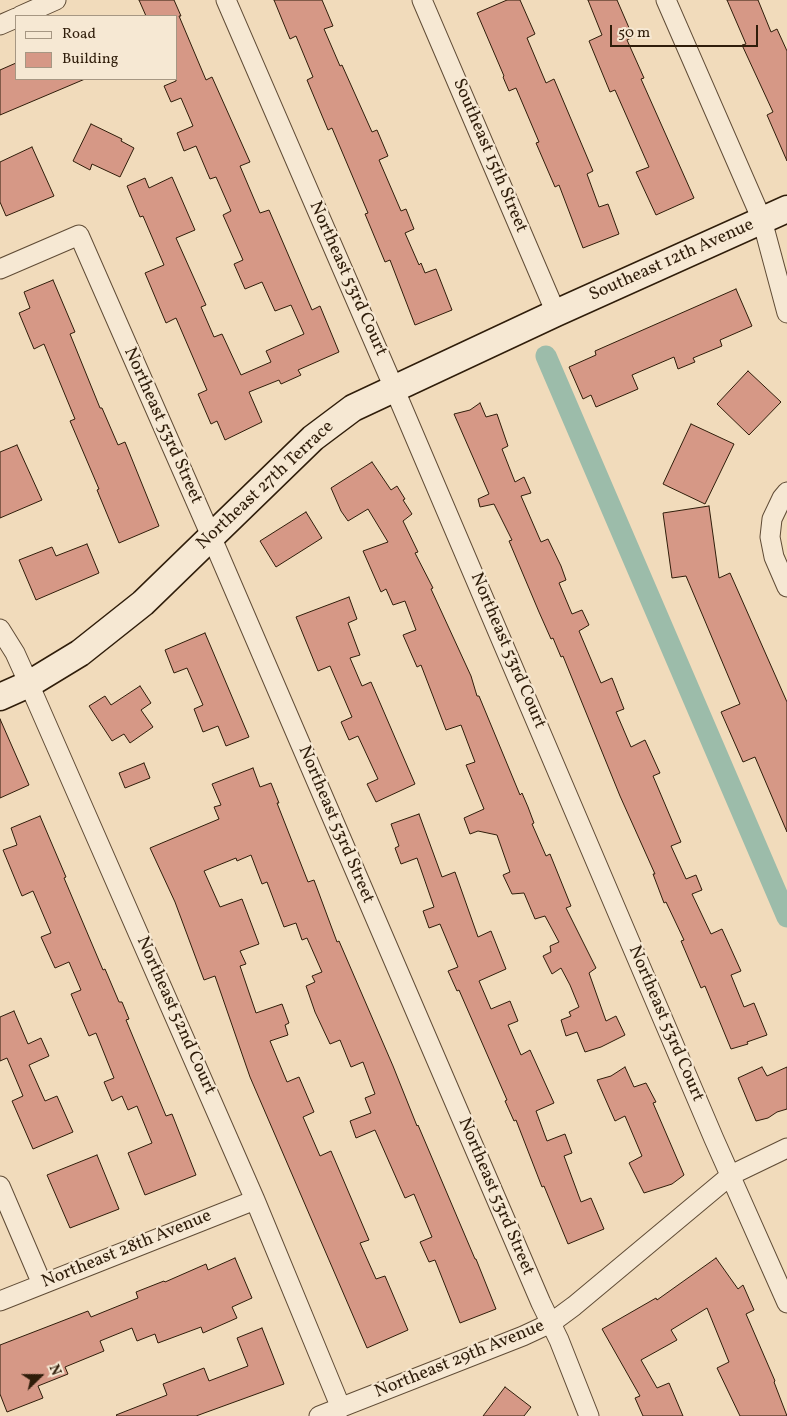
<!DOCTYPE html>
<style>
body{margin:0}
#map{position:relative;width:787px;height:1416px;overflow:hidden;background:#f1dbbb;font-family:Vollkorn,serif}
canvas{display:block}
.legend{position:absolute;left:15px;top:15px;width:162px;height:65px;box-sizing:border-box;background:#f6e8d3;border:1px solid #a69783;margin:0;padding:6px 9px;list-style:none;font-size:15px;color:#2f1d0a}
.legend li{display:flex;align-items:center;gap:10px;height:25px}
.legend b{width:25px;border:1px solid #a69783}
.north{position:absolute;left:15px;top:1351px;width:50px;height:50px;-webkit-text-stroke:4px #f6e8d3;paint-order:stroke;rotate:68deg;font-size:14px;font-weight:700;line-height:20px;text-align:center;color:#2f1d0a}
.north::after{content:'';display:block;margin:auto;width:18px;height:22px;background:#2f1d0a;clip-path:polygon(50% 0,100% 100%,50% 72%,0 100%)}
.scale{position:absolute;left:610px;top:25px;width:148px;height:22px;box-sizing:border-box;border:2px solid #2f1d0a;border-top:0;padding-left:6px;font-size:15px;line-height:18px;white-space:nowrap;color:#2f1d0a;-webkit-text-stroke:4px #f6e8d3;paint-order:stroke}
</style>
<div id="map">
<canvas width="787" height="1416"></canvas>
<ul class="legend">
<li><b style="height:6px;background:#f6e8d3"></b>Road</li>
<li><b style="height:14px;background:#d69886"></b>Building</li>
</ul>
<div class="north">N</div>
<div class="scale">50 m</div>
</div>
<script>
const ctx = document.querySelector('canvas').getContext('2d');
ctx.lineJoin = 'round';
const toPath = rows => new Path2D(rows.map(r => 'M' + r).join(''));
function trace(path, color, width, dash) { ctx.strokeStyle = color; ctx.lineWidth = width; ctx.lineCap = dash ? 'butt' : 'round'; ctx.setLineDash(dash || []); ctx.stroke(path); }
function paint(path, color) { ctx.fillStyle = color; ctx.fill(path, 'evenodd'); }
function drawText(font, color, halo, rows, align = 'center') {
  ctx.font = font + ' Vollkorn,serif'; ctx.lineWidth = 4.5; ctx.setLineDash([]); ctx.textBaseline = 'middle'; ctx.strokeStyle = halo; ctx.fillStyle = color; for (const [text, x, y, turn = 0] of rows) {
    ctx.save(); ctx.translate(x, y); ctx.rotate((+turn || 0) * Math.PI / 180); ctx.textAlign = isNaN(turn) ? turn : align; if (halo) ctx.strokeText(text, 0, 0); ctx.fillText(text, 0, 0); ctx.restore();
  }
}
trace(toPath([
 [546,356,787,917]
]), '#9cbcaa', 21);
const building = toPath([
 [139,0,174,0,181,16,179,16,206,80,212,77,250,162,240,166,260,213,269,210,312,310,320,306,339,352,298,370,301,375,281,384,279,380,249,392,262,422,225,440,217,421,211,424,198,394,207,390,176,318,166,323,145,273,164,265,143,216,140,217,127,186,145,178,149,188,172,177,195,230,176,238,206,305,201,307,214,337,222,334,241,375,271,362,266,351,304,334,291,305,275,311,262,282,245,289,234,264,243,260,223,215,231,211,216,177,210,179,196,146,184,151,177,133,193,126,181,98,171,102,164,86,176,81,176,16,146,16,139,0],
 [274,0,322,0,333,26,324,29,340,66,342,65,372,132,377,130,388,156,379,160,401,211,406,209,414,229,405,233,419,265,421,263,425,273,436,269,452,310,415,325,390,260,385,262,365,214,368,213,332,128,328,130,307,80,313,77,296,36,290,39,274,0],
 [507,0,520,0,535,34,527,38,546,83,554,79,593,171,587,174,599,207,608,204,619,234,583,248,559,185,555,187,536,143,539,142,516,88,509,91,503,77,504,76,477,13,507,0],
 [588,0,617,0,633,37,627,40,644,78,641,79,694,198,656,215,636,172,649,167,615,90,610,92,589,41,602,35,588,0],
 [727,0,758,0,771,32,777,29,787,51,787,161,767,115,773,112,742,45,746,44,727,0],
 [16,63,16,79,85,79,0,115,0,70,16,63],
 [91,124,122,139,121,141,134,148,120,177,92,164,90,170,73,161,91,124],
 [32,147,54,196,6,216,0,202,0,162,32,147],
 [53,280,75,332,70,334,100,408,102,408,118,445,125,442,159,526,119,543,97,490,99,489,70,421,75,419,44,344,34,349,19,313,30,308,24,292,53,280],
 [736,289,752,326,720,340,722,346,693,358,695,362,678,369,674,357,632,375,638,389,596,407,591,395,583,399,569,367,596,355,595,351,736,289],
 [748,371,781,402,749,435,717,404,748,371],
 [480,403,486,417,497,414,508,446,502,449,515,482,524,477,531,493,521,496,541,542,548,539,561,566,566,580,559,583,572,614,582,610,589,625,579,631,601,683,612,678,624,709,616,712,631,747,645,740,660,773,653,776,681,842,671,846,686,879,696,875,702,890,692,894,711,934,722,929,741,971,731,975,744,1007,754,1003,767,1035,747,1042,748,1044,731,1049,705,986,701,988,681,941,684,940,666,902,664,903,653,874,655,874,620,796,563,656,561,657,553,638,551,639,539,612,509,541,512,540,494,504,480,507,478,499,489,494,454,414,470,410,480,403],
 [691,424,734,444,705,504,663,484,691,424],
 [17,445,42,500,0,518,0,452,17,445],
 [372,462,391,490,397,486,405,499,403,500,412,514,403,521,418,552,415,553,433,588,431,589,471,676,477,696,479,696,520,795,522,793,528,807,534,823,532,824,546,856,550,854,571,906,566,908,596,968,589,973,606,1021,616,1016,625,1035,601,1047,585,1052,577,1032,566,1036,561,1020,571,1016,569,1012,579,1007,570,985,561,968,552,974,543,956,551,952,550,946,559,942,545,916,535,919,524,893,512,894,503,875,510,872,497,835,478,831,470,834,464,818,484,809,466,765,475,762,461,725,446,730,421,665,417,667,403,635,416,630,405,601,393,605,386,589,381,592,363,551,388,542,368,509,348,521,341,511,331,488,372,462],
 [709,506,719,578,730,573,787,702,787,832,755,757,743,762,721,712,740,704,686,576,672,578,663,513,709,506],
 [306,512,322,538,276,567,260,541,306,512],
 [87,544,99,573,36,600,19,560,52,547,56,556,87,544],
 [349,597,357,619,348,623,360,655,350,658,362,686,371,682,415,784,376,802,367,784,378,779,358,736,349,740,341,722,352,717,330,666,318,671,296,617,349,597],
 [205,633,249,737,226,746,218,726,203,732,194,709,203,705,187,668,174,673,165,650,205,633],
 [140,686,151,703,141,710,153,727,130,743,124,734,112,741,89,706,105,696,111,705,140,686],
 [0,719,29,785,0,798,0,719],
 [144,763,150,778,125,788,119,773,144,763],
 [253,768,260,787,271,783,279,803,277,803,308,882,314,880,337,942,339,941,393,1066,417,1126,418,1125,475,1259,476,1259,496,1309,460,1323,435,1260,429,1262,420,1242,432,1237,414,1194,405,1198,375,1130,356,1138,350,1121,371,1113,365,1098,375,1094,363,1062,351,1067,340,1040,330,1044,315,1012,306,986,315,982,312,976,322,972,307,938,302,940,296,923,284,927,267,882,262,884,251,855,237,861,236,858,204,871,220,907,242,899,259,944,240,951,246,964,240,966,256,1013,282,1004,289,1023,285,1025,288,1035,270,1041,287,1082,299,1077,314,1112,303,1117,320,1156,331,1151,369,1240,360,1243,376,1279,385,1276,408,1330,367,1348,250,1077,215,976,204,980,175,902,150,848,219,819,214,807,221,805,212,784,253,768],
 [419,814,442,877,455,872,478,937,491,931,506,969,479,981,491,1009,510,1001,518,1021,508,1025,521,1055,530,1050,554,1103,536,1111,547,1141,565,1134,572,1153,564,1156,581,1202,591,1198,604,1229,568,1244,544,1186,542,1187,516,1120,514,1121,505,1101,507,1100,459,990,457,991,448,971,458,967,440,924,429,928,423,911,434,907,417,858,401,864,395,848,399,846,391,824,419,814],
 [40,816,66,877,64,878,103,970,105,969,119,1002,122,1002,129,1019,126,1020,166,1116,172,1114,196,1175,145,1195,128,1153,152,1143,137,1106,128,1110,122,1096,112,1101,104,1082,114,1078,96,1033,89,1036,71,994,81,990,69,962,55,968,41,937,51,933,33,891,22,896,3,850,17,845,11,828,40,816],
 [14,1011,28,1044,41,1038,49,1056,29,1065,45,1101,57,1096,73,1132,33,1149,12,1101,23,1096,7,1058,0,1061,0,1017,14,1011],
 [625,1067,634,1087,646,1083,656,1102,653,1103,684,1175,672,1184,644,1193,629,1163,642,1156,625,1116,615,1121,597,1080,611,1076,625,1067],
 [762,1067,767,1076,787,1067,787,1109,777,1112,768,1118,756,1121,738,1078,762,1067],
 [97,1155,119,1209,70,1228,47,1175,97,1155],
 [235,1258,252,1298,232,1307,237,1318,203,1333,201,1327,158,1343,155,1334,137,1341,132,1328,100,1341,104,1351,65,1367,68,1374,38,1386,43,1398,7,1412,0,1394,0,1345,88,1311,91,1317,138,1298,136,1292,164,1281,165,1282,206,1264,208,1270,235,1258],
 [716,1258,738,1289,743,1285,754,1310,746,1314,775,1381,774,1382,787,1416,740,1416,717,1368,729,1362,707,1308,671,1330,677,1340,641,1360,657,1388,669,1383,683,1416,643,1416,635,1398,640,1396,602,1329,656,1298,657,1300,716,1258],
 [262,1328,284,1384,196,1416,117,1416,116,1415,167,1395,163,1384,204,1368,209,1381,248,1366,237,1338,262,1328],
 [505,1387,531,1407,524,1416,483,1416,505,1387]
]);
paint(building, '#d69886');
trace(building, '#2f1d0a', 1);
const street = toPath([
 [226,0,394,388,714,1139,787,1303],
 [422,0,556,313],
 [666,0,762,220,787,313],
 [20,16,56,0],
 [0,25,16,18],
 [0,269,79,235,211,536,541,1303,559,1340,589,1416],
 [787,492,782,498,772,519,770,537,774,557,787,587],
 [0,629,15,653,29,684,255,1200,341,1408],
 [0,1186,42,1284],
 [0,1301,255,1200],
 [319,1416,523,1336,551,1323,574,1306,731,1175,787,1148]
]);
const secondary = toPath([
 [0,697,29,684,80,653,143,603,313,438,353,408,556,313,787,209]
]);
trace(street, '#604c36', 21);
trace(secondary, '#2f1d0a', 29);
trace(street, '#f6e8d3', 19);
trace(secondary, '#f6e8d3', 26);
drawText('18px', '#2f1d0a', '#f6e8d3', [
 ["Southeast 15th Street",489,156,67],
 ["Southeast 12th Avenue",672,261,-24],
 ["Northeast 53rd Court",347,279,66],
 ["Northeast 53rd Street",162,426,66],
 ["Northeast 27th Terrace",266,486,-43],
 ["Northeast 53rd Court",507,651,67],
 ["Northeast 53rd Street",335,825,67],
 ["Northeast 52nd Court",175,1016,66],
 ["Northeast 53rd Court",665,1024,67],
 ["Northeast 53rd Street",495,1197,67],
 ["Northeast 28th Avenue",127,1250,-22],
 ["Northeast 29th Avenue",460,1360,-22]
]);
</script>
